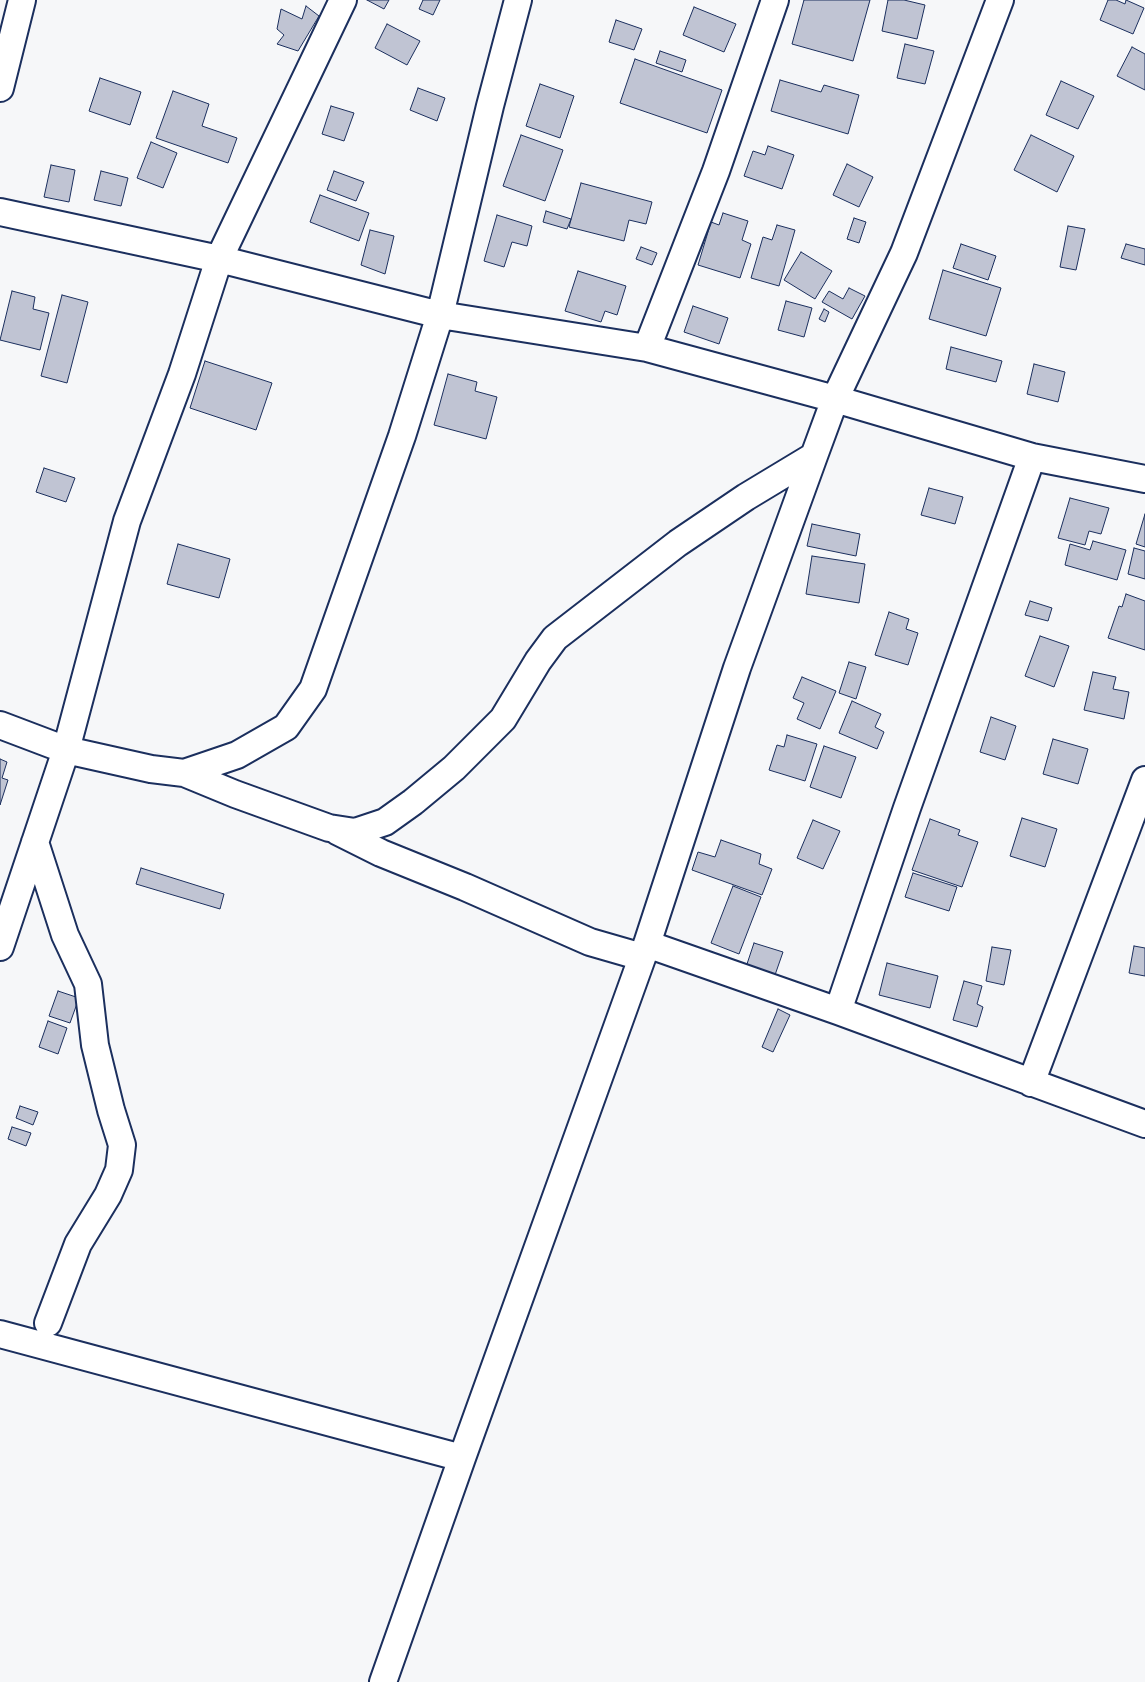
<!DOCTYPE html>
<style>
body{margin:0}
canvas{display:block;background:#f6f7f9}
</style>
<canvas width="1145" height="1682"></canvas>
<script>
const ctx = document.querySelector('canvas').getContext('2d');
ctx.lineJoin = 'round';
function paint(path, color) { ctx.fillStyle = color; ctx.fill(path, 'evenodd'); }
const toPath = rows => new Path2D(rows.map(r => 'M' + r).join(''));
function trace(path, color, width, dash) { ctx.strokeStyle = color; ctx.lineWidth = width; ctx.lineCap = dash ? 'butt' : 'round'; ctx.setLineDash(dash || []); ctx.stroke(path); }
const building = toPath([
 [367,0,389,0,384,9,367,0],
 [423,0,440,0,433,15,419,9,423,0],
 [804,0,870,0,853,61,792,44,804,0],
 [888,0,904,0,925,5,917,39,882,31,888,0],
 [1108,0,1116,0,1125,4,1126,0,1144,8,1133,34,1100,20,1108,0],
 [306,6,319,16,298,51,277,44,284,35,277,29,281,9,302,19,306,6],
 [694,7,736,24,724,52,683,35,694,7],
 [616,20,642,29,634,50,609,42,616,20],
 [387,24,420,41,407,65,375,48,387,24],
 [905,44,934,51,925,84,897,78,905,44],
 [1132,47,1145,54,1145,90,1117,76,1132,47],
 [660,51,686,60,682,72,656,63,660,51],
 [635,59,722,90,707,133,620,103,635,59],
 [100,78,141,92,130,125,89,111,100,78],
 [780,80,821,92,824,85,859,95,848,134,771,111,780,80],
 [1061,81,1094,96,1078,129,1046,115,1061,81],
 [540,84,574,96,560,138,526,126,540,84],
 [418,88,445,98,437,121,410,110,418,88],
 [173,91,209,104,202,126,237,138,228,163,156,138,173,91],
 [331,106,354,113,344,141,322,134,331,106],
 [521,135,563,150,545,201,503,186,521,135],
 [1031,135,1074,156,1057,192,1014,170,1031,135],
 [151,142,177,153,163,188,137,178,151,142],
 [768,146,794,155,782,189,744,176,753,151,765,155,768,146],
 [847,164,873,177,859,207,833,195,847,164],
 [51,165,75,170,69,202,44,197,51,165],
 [101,171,128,178,121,206,94,200,101,171],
 [334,171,364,182,356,201,327,190,334,171],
 [581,183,652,202,646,224,629,220,624,241,569,227,581,183],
 [320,195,369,213,359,241,310,222,320,195],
 [546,211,571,219,567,229,543,222,546,211],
 [723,213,748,221,742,240,751,244,740,278,698,265,711,222,719,225,723,213],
 [497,215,532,226,527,246,512,242,504,267,484,261,497,215],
 [854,218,866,222,859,243,847,239,854,218],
 [777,225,795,230,779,286,751,278,763,237,772,240,777,225],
 [1068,226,1085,229,1076,270,1060,267,1068,226],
 [370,230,394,236,385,274,361,265,370,230],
 [961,244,996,256,988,280,953,268,961,244],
 [1126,244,1145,249,1145,265,1121,258,1126,244],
 [641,247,657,253,652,265,636,259,641,247],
 [801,252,832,271,815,299,784,280,801,252],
 [943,270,1001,288,986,336,929,319,943,270],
 [578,271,626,286,617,315,605,311,601,322,565,311,578,271],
 [849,288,865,296,852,319,822,302,829,291,843,299,849,288],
 [12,291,35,297,33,309,49,313,40,350,0,340,12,291],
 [62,295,88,302,67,383,41,376,62,295],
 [786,301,812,308,804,337,778,330,786,301],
 [693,306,728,318,719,344,684,332,693,306],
 [824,309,829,312,825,322,819,319,824,309],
 [951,347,1002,361,996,382,946,369,951,347],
 [205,361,272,383,256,430,190,408,205,361],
 [1034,364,1065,372,1058,402,1027,394,1034,364],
 [448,374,477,382,475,391,497,397,486,439,434,425,448,374],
 [44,468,75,478,66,502,36,492,44,468],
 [929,488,963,497,955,524,921,515,929,488],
 [1070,498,1109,508,1101,534,1089,531,1085,545,1058,538,1070,498],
 [1145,514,1145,547,1136,544,1145,514],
 [812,524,860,534,856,556,807,546,812,524],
 [1093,541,1126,550,1117,580,1065,565,1070,544,1090,550,1093,541],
 [178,544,230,559,219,598,167,584,178,544],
 [1134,548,1145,551,1145,579,1128,574,1134,548],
 [812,556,865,564,859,603,806,594,812,556],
 [1126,594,1145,601,1145,650,1108,638,1119,606,1122,607,1126,594],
 [1030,601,1052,608,1048,621,1025,615,1030,601],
 [889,612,909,619,906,629,918,633,908,665,875,655,889,612],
 [1040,636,1069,646,1054,687,1025,676,1040,636],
 [849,662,866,667,856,699,839,693,849,662],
 [1093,672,1116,677,1113,689,1129,692,1124,719,1084,710,1093,672],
 [802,677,836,691,820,729,797,719,804,703,793,698,802,677],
 [852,701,881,714,875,727,884,732,877,749,839,733,852,701],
 [991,717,1016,726,1005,760,980,752,991,717],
 [787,735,817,744,805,781,769,770,777,745,784,747,787,735],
 [1053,739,1088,749,1078,784,1043,774,1053,739],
 [824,746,856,757,841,798,810,787,824,746],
 [0,759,7,762,2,778,8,780,0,805,0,759],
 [1022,818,1057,829,1045,867,1010,856,1022,818],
 [930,819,960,830,958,835,978,842,962,887,912,870,930,819],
 [813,820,840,831,823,869,797,858,813,820],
 [721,840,761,854,759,864,772,869,762,895,692,870,698,852,715,857,721,840],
 [141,868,224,894,220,909,136,884,141,868],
 [913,873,957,887,949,911,905,897,913,873],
 [733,886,761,897,739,954,711,943,733,886],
 [754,943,783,952,775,975,746,967,754,943],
 [1134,946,1145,948,1145,976,1129,973,1134,946],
 [992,947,1011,950,1004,985,986,981,992,947],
 [887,963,938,976,930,1008,879,995,887,963],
 [964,981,982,986,977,1004,983,1007,977,1027,953,1020,964,981],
 [58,991,79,998,70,1023,49,1016,58,991],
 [778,1009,790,1015,773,1052,762,1047,778,1009],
 [48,1021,67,1028,58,1054,39,1047,48,1021],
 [20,1106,38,1112,33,1125,16,1118,20,1106],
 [12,1127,31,1133,26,1146,8,1139,12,1127]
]);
paint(building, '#c0c4d3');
trace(building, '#1b2f5e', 1);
const street = toPath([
 [0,88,22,0],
 [0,212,219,259,440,315,647,348,835,399,1032,457,1145,479],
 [647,348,716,171,775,0],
 [0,725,66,750,151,769,184,773,237,755,286,727,313,689,402,436,440,315,490,106,518,0],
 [184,773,235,794,329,828,355,832,385,822,413,802,454,768,503,719,538,661,555,638,678,543,746,497,814,456],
 [337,831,381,853,465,887,590,942,642,957],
 [35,842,65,935,88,984,95,1045,111,1110,122,1145,119,1170,108,1195,78,1244,48,1323],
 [647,944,838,1011,1145,1124],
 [0,947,66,750,127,521,182,374,219,259,343,0],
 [838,1011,907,808,1032,457],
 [1031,1083,1145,780],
 [0,1334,462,1458],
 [383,1682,462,1458,647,944,737,668,814,456,835,399,904,253,1000,0]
]);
trace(street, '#1b2f5e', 30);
trace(street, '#fff', 26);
</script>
